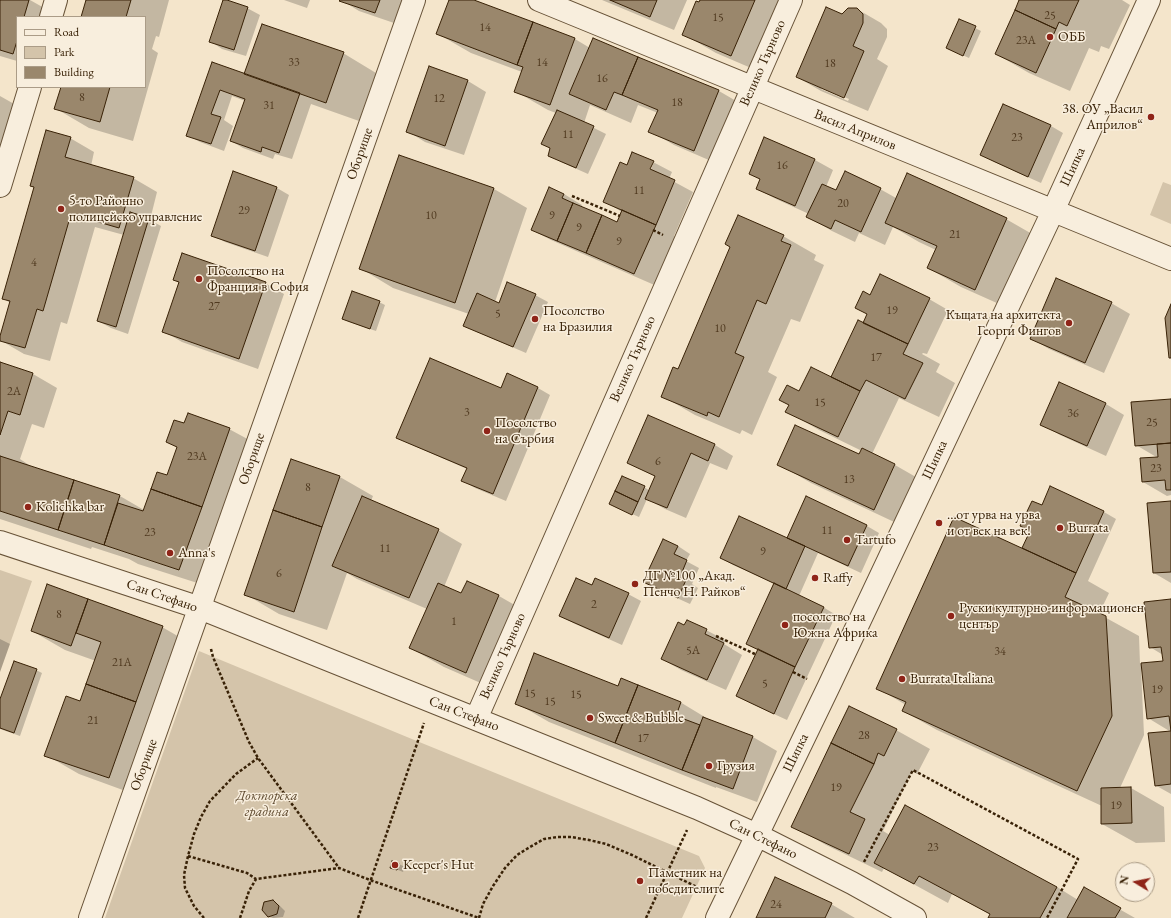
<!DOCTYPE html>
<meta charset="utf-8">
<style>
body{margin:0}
#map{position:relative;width:1171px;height:918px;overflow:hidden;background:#f4e5cb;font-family:"EB Garamond",serif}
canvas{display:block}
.legend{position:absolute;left:16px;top:16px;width:130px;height:72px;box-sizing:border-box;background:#f8eedd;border:1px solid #ab9c87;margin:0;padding:5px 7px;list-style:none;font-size:12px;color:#382106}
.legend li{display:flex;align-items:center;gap:8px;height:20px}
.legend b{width:20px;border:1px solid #ab9c87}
.north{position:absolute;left:1115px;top:862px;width:40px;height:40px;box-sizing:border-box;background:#f8eedd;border:1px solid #ab9c87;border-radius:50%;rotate:280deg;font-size:11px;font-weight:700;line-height:16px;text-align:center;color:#382106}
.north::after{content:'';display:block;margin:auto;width:14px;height:18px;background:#8f2418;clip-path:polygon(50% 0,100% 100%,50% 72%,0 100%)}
</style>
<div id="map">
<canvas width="1171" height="918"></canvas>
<ul class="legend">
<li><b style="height:5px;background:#f8eedd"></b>Road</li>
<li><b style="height:11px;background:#d4c4aa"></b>Park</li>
<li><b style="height:11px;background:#9a876c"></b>Building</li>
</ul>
<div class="north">N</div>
</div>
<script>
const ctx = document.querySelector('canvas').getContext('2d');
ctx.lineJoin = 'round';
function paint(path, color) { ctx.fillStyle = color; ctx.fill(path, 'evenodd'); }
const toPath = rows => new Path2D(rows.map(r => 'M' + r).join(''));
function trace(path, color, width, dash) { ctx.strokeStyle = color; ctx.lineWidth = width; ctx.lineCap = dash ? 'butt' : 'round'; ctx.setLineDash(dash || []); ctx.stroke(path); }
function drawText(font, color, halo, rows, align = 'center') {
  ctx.font = font + ' "EB Garamond",serif'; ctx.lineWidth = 3; ctx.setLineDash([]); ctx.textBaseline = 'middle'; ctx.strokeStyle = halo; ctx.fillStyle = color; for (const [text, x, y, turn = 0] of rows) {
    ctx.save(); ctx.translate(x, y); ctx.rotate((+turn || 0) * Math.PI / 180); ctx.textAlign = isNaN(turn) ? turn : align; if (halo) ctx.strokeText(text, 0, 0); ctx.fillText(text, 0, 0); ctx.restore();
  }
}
paint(toPath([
 [1163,182,1171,185,1171,224,1150,215],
 [0,570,32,581,0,672],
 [199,651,407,737,699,856,705,868,682,918,105,918]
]), '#d4c4aa');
paint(toPath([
 [0,0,30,0,53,13,52,17,17,17,17,61,0,56],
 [87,0,169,0,159,37,156,36,152,49,158,53,133,141,89,128,55,108,62,87,145,87,145,17,82,17],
 [284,0,310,0,307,8],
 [341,0,402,0,394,23,359,11],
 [450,0,471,0,575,39,590,48,593,39,719,91,743,105,718,164,674,145,650,131,658,113,638,105,631,123,590,105,584,123,606,134,588,174,561,162,549,155,551,149,543,144,556,113,548,110,515,91,522,72,471,53,438,34],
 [602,0,687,0,674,30],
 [701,0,796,0,765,74,716,53,683,34],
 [1020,0,1122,0,1130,5,1109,49,1101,46,1099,52,1089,48,1070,91,1029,73,996,54],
 [247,8,260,15,246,56,222,49,210,41],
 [857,9,881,23,887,29,887,37,877,59,888,66,868,111,821,91,797,77,842,15],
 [821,87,849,99,848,101,821,89],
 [959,20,981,31,969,58,947,48],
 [343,53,376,73,359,121,311,104,292,159,275,154,273,159,243,148,231,141,245,101,232,96,224,120,233,126,224,151,200,142,187,135,213,64,249,76],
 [468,81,486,92,464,155,425,142,407,131],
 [0,96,23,109,0,149],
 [1003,105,1051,126,1063,133,1041,183,994,162,982,155],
 [70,138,94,152,91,166,133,178,157,192,150,220,161,226,128,334,111,328,98,321,124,235,95,227,67,324,61,322,50,361,24,354,0,340,10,303,3,298],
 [399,156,494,189,527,208,495,302,499,304,535,295,548,302,526,353,477,332,464,325,469,314,393,288,360,268],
 [815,160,833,170,826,187,837,192,880,189,896,198,1006,219,1039,238,1008,308,961,287,928,268,936,250,919,242,893,227,885,245,859,233,855,242,832,231,808,217,809,214,776,199,757,189,761,180,750,174],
 [653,162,672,172,669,179,693,192,674,236,679,239,659,287,551,240,532,230,564,194,582,205,581,208,617,223,622,212,604,201,627,166],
 [652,162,654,162,649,174,647,174],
 [234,173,277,188,289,195,268,257,225,242,212,235],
 [783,236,816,255,814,260,824,265,800,322,791,319,768,372,777,377,752,435,742,430,740,434,695,415,662,396,679,370,731,247],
 [174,280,265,283,284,294,258,369,182,342,163,331,180,283],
 [871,296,929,299,948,310,927,354,923,353,922,354,940,364,936,372,955,383,939,417,899,398,872,454,895,465,928,484,907,528,811,483,778,464,859,456,862,451,819,430,786,411,799,392,831,378,864,324,868,315],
 [379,302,385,305,376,331,349,322,343,319],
 [1111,303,1130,314,1104,373,1049,349,1031,338],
 [0,363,33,374,57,388,44,428,32,424,20,459,29,465,29,466,120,496,144,510,168,477,178,448,167,442,185,425,229,429,253,442,213,588,138,564,129,559,92,547,91,549,0,519],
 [507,375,538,388,550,395,506,501,475,488,462,480,467,469,410,444,397,437,501,389],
 [1060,383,1106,404,1124,415,1106,456,1060,435,1041,424],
 [1171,400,1171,495,1167,496,1143,482,1158,458,1136,445],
 [649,416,715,445,733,456,727,470,710,463,686,518,665,509,647,499,639,517,616,507,644,487,650,491,656,477,628,463],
 [291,460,340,477,373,496,371,501,438,530,462,544,444,587,462,594,467,583,499,596,532,615,499,691,444,667,410,648,427,609,357,579,347,573,327,630,279,614,245,594],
 [1050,487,1104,512,1116,519,1088,581,1109,593,1099,614,1139,636,1140,664,1164,662,1163,655,1150,647,1171,600,1171,794,1155,785,1171,732,1148,718,1142,668,1141,668,1144,735,1120,788,1131,788,1164,807,1165,842,1136,843,1102,824,1102,806,937,730,903,711,906,705,877,688,1022,550],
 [807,498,867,526,879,533,861,573,818,553,799,596,823,607,836,615,787,720,750,703,737,696,759,650,775,584,733,565,721,558,788,539],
 [1171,502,1171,583,1154,573],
 [678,546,690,554,686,561,699,568,692,584,698,588,690,604,657,589,645,582],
 [48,586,162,627,195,646,142,797,79,774,46,755,81,702,96,661,65,650,32,631],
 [628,594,641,601,622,645,573,623,560,616],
 [706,630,725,640,724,644,742,655,726,690,681,670,662,659],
 [0,639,10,644,0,672],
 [36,670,42,673,20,736,0,729,0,702],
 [618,687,680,702,713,722,753,737,777,751,757,802,716,787,716,788,549,722,516,703],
 [896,730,930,749,917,774,912,771,883,831,890,835,1057,887,1078,900,1084,889,1135,918,989,918,991,915,952,894,948,903,884,868,882,872,826,845,793,826],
 [399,864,405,867,403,872,391,867],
 [776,878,831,904,855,918,757,918],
 [273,901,279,905,285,911,283,917,273,918,269,916]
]), '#0003');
const building = toPath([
 [0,0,29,0,24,17,17,17,17,41,13,54,0,50,0,0],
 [86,0,131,0,126,17,81,17,86,0],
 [223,0,227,0,248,7,234,50,209,42,223,0],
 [340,0,380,0,375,13,339,1,340,0],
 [449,0,474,0,533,22,517,65,436,34,449,0],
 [610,0,657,0,650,17,610,0],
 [700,0,755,0,731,56,682,35,696,1,699,2,700,0],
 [1019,0,1079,0,1067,26,1059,22,1056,29,1015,10,1019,0],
 [826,7,842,14,848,8,857,8,863,14,863,23,853,46,864,51,844,98,796,77,826,7],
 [1015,10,1056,29,1036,73,995,54,1015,10],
 [959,19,976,26,963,56,946,48,959,19],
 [533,22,575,38,550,105,514,92,523,67,517,65,533,22],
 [262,24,344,52,326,103,244,74,262,24],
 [593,38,638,57,622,95,614,92,606,110,569,94,593,38],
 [638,57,719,90,694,151,648,132,658,110,622,95,638,57],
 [212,62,300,93,279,153,262,147,261,152,230,141,245,99,220,90,211,114,221,117,211,144,186,136,212,62],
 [429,66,468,80,445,146,406,132,429,66],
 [61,87,110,87,100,122,54,109,61,87],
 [1003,104,1051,125,1028,177,980,155,1003,104],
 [557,110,594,126,576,168,548,156,550,148,541,144,557,110],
 [46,130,71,137,65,157,134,177,119,228,71,214,43,311,37,309,25,348,0,341,0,336,10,301,2,299,34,187,30,186,46,130],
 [764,137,815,159,795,206,756,189,760,179,749,174,764,137],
 [632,152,654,161,650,169,675,180,656,225,603,202,620,162,627,165,632,152],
 [399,155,494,188,455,303,359,269,399,155],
 [233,171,277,187,255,251,211,236,233,171],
 [845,171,881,188,861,232,835,220,831,229,806,217,822,184,836,190,845,171],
 [907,173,1007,218,975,290,927,268,937,246,885,223,907,173],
 [549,187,564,194,562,198,573,203,557,241,531,230,549,187],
 [573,203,602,215,586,253,557,241,573,203],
 [622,210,656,225,634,274,586,253,602,215,617,222,622,210],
 [130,212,149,218,116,327,97,321,130,212],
 [738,215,784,235,781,241,791,245,766,304,757,300,735,353,744,357,719,417,708,412,707,416,661,397,673,367,678,369,730,247,725,244,738,215],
 [182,253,266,282,239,359,162,332,179,282,173,280,182,253],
 [880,274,930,298,908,344,863,323,867,314,855,308,863,291,870,295,880,274],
 [1056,278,1112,302,1085,363,1030,339,1056,278],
 [507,282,536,294,513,347,463,326,477,293,499,303,507,282],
 [352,291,380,301,370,329,342,319,352,291],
 [1171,304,1171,358,1169,358,1165,318,1171,304],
 [858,320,908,344,903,354,923,363,905,399,866,380,860,391,831,377,858,320],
 [430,358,501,388,507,373,538,387,493,494,461,481,467,468,396,438,430,358],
 [0,362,33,373,20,415,8,411,0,435,0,362],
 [811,367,860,391,838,437,785,412,789,405,779,400,787,385,799,391,811,367],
 [1059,382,1106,403,1087,446,1040,425,1059,382],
 [1171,399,1171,443,1135,446,1131,402,1171,399],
 [188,413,230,428,202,507,151,489,157,472,167,475,177,447,166,442,174,420,184,423,188,413],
 [648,415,715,444,708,461,691,453,667,508,645,499,655,476,627,463,648,415],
 [795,425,859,454,862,448,895,464,874,510,777,465,795,425],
 [1171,443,1171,490,1166,490,1165,480,1142,482,1140,458,1158,457,1157,444,1171,443],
 [0,456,74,480,58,530,0,511,0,456],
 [291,459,340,476,322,527,273,510,291,459],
 [622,476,645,486,638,502,615,491,622,476],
 [74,480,120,495,104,545,58,530,74,480],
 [1050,486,1104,511,1076,573,1022,548,1030,531,1020,526,1032,501,1042,505,1050,486],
 [151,489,202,507,179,570,104,545,118,503,143,511,151,489],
 [615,491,638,502,632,515,609,504,615,491],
 [362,496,439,529,409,598,332,566,362,496],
 [806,496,867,525,848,566,787,538,806,496],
 [1171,501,1171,572,1153,573,1147,503,1171,501],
 [273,510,322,527,294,612,244,595,273,510],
 [739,516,805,546,786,589,720,558,739,516],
 [954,517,1076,573,1065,597,1106,616,1112,716,1077,791,902,711,906,702,876,689,954,517],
 [663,539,678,546,674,554,687,560,680,577,686,580,678,598,643,582,663,539],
 [576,578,592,585,595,578,629,593,609,638,559,616,576,578],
 [467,581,499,595,466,673,409,648,438,583,461,593,467,581],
 [774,583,824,607,795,667,746,644,774,583],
 [47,584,88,599,71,646,31,631,47,584],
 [88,599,163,626,136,702,86,684,101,642,76,633,88,599],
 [1171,599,1171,784,1155,786,1148,733,1171,731,1169,716,1147,719,1141,663,1163,661,1161,647,1149,648,1144,602,1171,599],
 [687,620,707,629,705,634,724,643,707,680,661,659,678,622,684,625,687,620],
 [758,649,795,667,774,714,736,696,758,649],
 [534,653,618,686,621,678,638,685,615,743,515,704,534,653],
 [14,661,37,669,14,733,0,728,0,699,14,661],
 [86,684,136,702,109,778,44,756,66,696,80,701,86,684],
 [638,685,681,702,676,716,700,725,682,770,615,743,638,685],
 [849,706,897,729,884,756,878,753,874,764,831,743,849,706],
 [703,717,753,736,733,789,682,770,703,717],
 [831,743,874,764,850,812,865,819,849,854,791,827,831,743],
 [1131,787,1132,823,1101,824,1101,788,1131,787],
 [905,805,1057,887,1040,918,988,918,990,914,919,876,914,884,874,863,905,805],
 [392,861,399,863,397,870,390,868,392,861],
 [775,877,832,903,825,918,756,918,775,877],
 [1084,887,1121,908,1115,918,1067,918,1084,887],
 [273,900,279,906,277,914,268,917,262,910,264,902,273,900]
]);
paint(building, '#9a876c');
trace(building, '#382106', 1);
const minor = toPath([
 [539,0,1171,259],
 [51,17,56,0],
 [0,186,30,87],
 [0,542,200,608,697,808,757,835,852,883,915,918],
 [476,719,791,0],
 [90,918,414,0],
 [717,918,828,688,1053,211,1149,0]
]);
trace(minor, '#675237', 24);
trace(toPath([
 [572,196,620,216],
 [653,230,663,235],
 [716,636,755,654],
 [211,649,213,657,249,742,258,758,339,868],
 [793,672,807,679],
 [188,856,247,873,256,879],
 [864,862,913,770,1078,859,1047,918],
 [204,918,194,906,185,888,184,875,188,856,194,834,201,817,210,801,236,774,258,758],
 [240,918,249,891,256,879,339,868,370,880,479,918],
 [358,918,424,723],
 [479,918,483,904,493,886,505,868,517,855,530,847,544,839,557,837,571,837,589,840,606,844,632,855,705,891],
 [646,918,687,830]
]), '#382106', 2.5, [3, 2]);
trace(minor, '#f8eedd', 22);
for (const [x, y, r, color] of [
 [1050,37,4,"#8f2418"],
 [1151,117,4,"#8f2418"],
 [61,209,4,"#8f2418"],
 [199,279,4,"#8f2418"],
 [535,319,4,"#8f2418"],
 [1069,323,4,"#8f2418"],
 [487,431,4,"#8f2418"],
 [28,507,4,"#8f2418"],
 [939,523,4,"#8f2418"],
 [1060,528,4,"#8f2418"],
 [847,540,4,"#8f2418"],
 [170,553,4,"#8f2418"],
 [815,578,4,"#8f2418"],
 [635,584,4,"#8f2418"],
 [951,616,4,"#8f2418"],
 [785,625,4,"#8f2418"],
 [902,679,4,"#8f2418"],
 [590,718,4,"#8f2418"],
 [709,766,4,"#8f2418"],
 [395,865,4,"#8f2418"],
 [640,881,4,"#8f2418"]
]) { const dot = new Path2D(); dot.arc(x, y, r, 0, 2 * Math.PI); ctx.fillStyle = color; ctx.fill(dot); trace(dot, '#f8eedd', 1.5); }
drawText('12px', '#503a20', null, [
 ["25",1050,16],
 ["15",718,18],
 ["14",485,28],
 ["23А",1026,41],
 ["33",294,63],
 ["14",542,63],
 ["18",830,64],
 ["16",602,79],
 ["8",82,98],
 ["12",439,99],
 ["18",677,103],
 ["31",269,106],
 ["11",568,135],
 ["23",1017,138],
 ["16",782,166],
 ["11",639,191],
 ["20",843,204],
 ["29",244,211],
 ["10",431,216],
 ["9",552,216],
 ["9",579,228],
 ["21",955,235],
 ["9",619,242],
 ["4",34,263],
 ["27",214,307],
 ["19",892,311],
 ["5",498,314],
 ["10",720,329],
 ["17",876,358],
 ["2А",14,392],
 ["15",820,403],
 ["3",467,413],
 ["36",1073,414],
 ["25",1152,423],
 ["23А",197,457],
 ["6",658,462],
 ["23",1156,469],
 ["13",849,480],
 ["8",308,488],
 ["11",827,531],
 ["23",150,533],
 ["11",385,549],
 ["9",763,552],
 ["6",279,574],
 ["2",594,605],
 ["8",59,615],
 ["1",454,622],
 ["5А",693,651],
 ["34",1000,652],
 ["21А",122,663],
 ["5",765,684],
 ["19",1157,690],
 ["15",530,694],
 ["15",576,695],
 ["15",550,702],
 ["21",93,721],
 ["28",864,736],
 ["17",643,739],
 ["19",836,788],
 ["19",1116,806],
 ["23",933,848],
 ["24",776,905]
]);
drawText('14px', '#382106', '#f8eedd', [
 ["ОББ",1058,37],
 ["38. ОУ „Васил",1143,109,"right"],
 ["Априлов“",1143,125,"right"],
 ["5-то Районно",69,201],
 ["полицейско управление",69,217],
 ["Посолство на",207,271],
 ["Франция в София",207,287],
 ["Посолство",543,311],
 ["на Бразилия",543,327],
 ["Къщата на архитекта",1061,315,"right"],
 ["Георги Фингов",1061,331,"right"],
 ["Посолство",495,423],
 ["на Сърбия",495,439],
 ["Kolichka bar",36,507],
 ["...от урва на урва",947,515],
 ["и от век на век!",947,531],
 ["Burrata",1068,528],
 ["Tartufo",855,540],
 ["Anna's",178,553],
 ["ДГ №100 „Акад.",643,576],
 ["Пенчо Н. Райков“",643,592],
 ["Raffy",823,578],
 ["Руски културно-информационен",959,608],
 ["център",959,624],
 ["посолство на",793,617],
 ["Южна Африка",793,633],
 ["Burrata Italiana",910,679],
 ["Sweet & Bubble",598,718],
 ["Грузия",717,766],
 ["Keeper's Hut",403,865],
 ["Паметник на",648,873],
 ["победителите",648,889]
], 'left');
drawText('14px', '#382106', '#f8eedd', [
 ["Велико Търново",763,63,-66],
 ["Васил Априлов",855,130,22],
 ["Оборище",360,154,-71],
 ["Шипка",1073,167,-65],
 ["Велико Търново",633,359,-66],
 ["Оборище",252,459,-71],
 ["Шипка",935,460,-65],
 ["Сан Стефано",162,596,19],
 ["Велико Търново",503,656,-66],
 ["Сан Стефано",464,714,21],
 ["Шипка",796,753,-64],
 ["Оборище",144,765,-70],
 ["Сан Стефано",763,839,26]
]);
drawText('italic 14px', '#5f4a2f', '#f8eedd', [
 ["Докторска",267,796],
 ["градина",267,812]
]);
</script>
